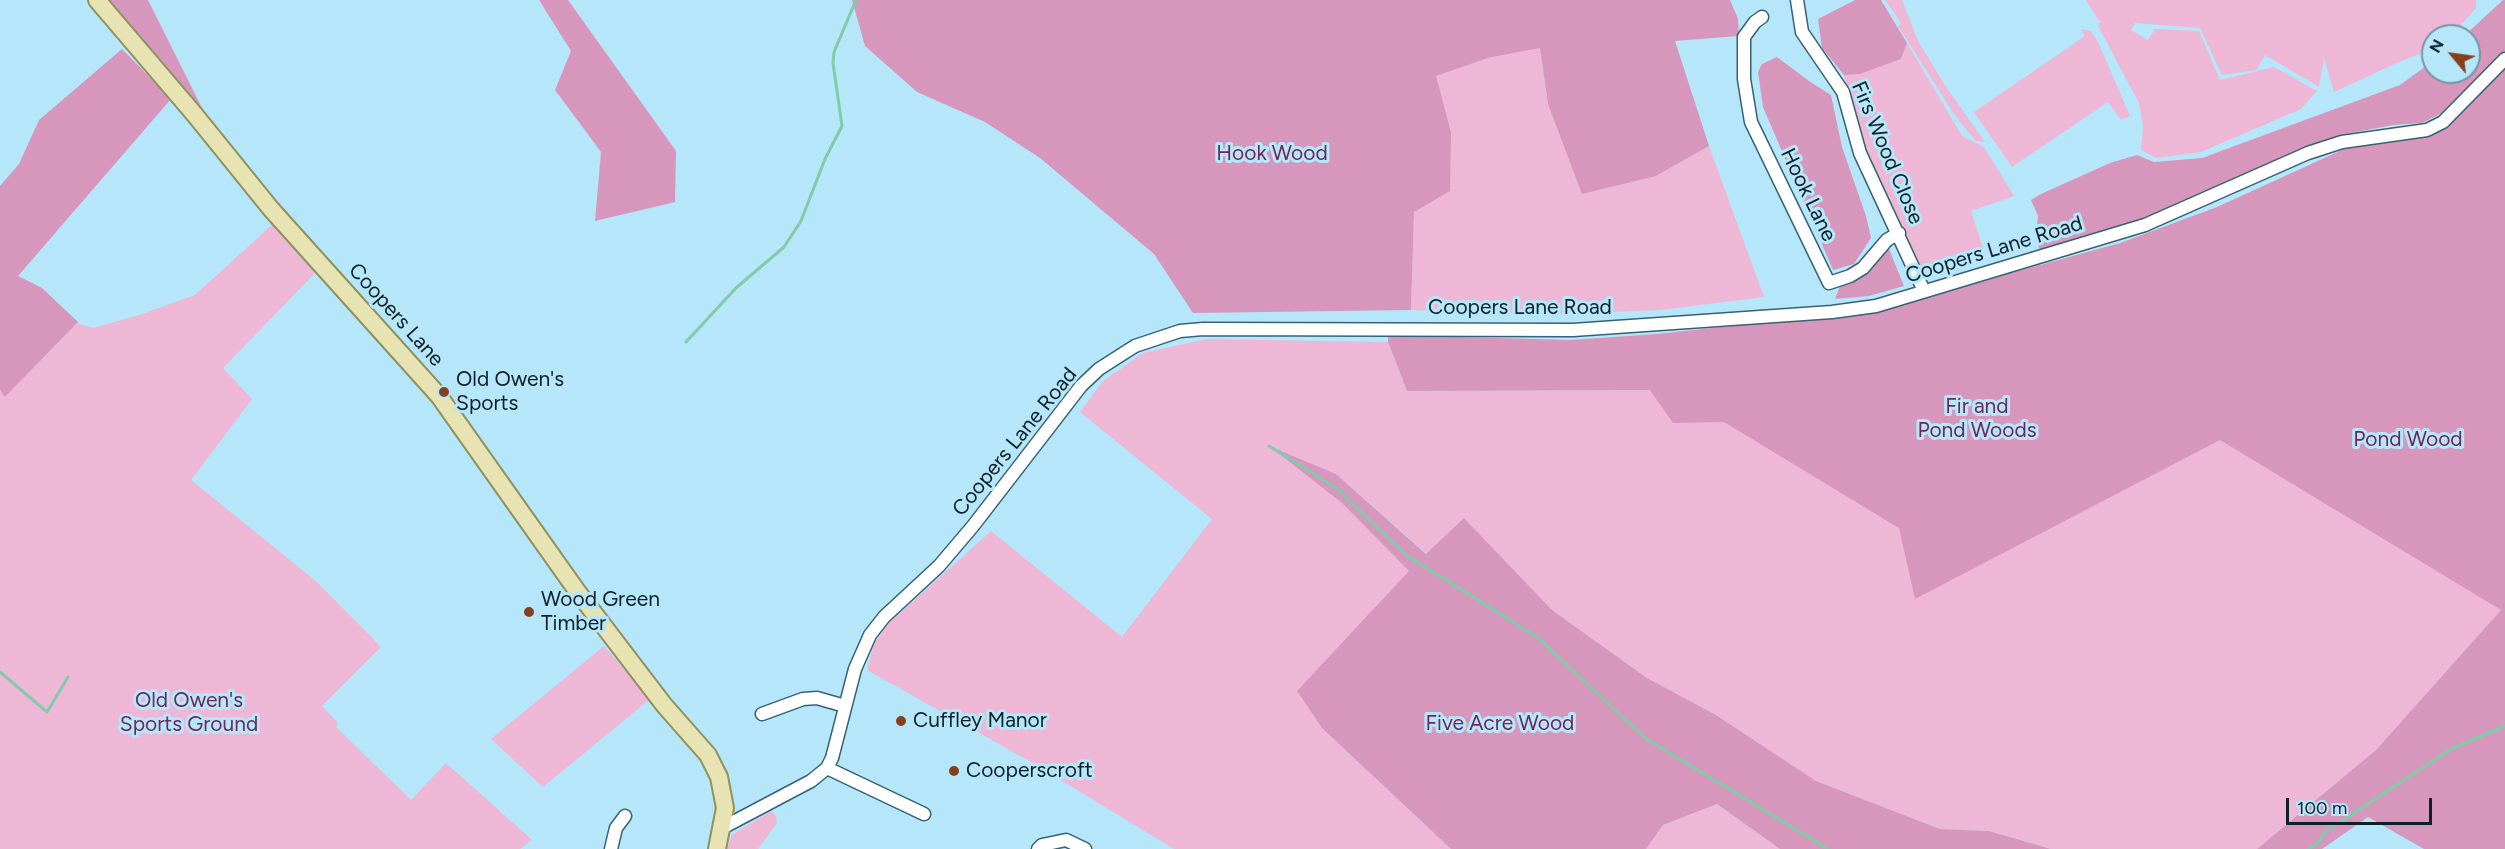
<!DOCTYPE html>
<style>
body{margin:0}
#map{position:relative;width:2505px;height:849px;overflow:hidden;background:#b6e6f9;font-family:Figtree,sans-serif}
canvas{display:block}
.north{position:absolute;left:2421px;top:24px;width:60px;height:60px;box-sizing:border-box;background:#b6e6f9;border:2px solid #7397a5;border-radius:50%;rotate:299deg;font-size:16px;font-weight:700;line-height:24px;text-align:center;color:#0e2027}
.north::after{content:'';display:block;margin:auto;width:21px;height:27px;background:#87401e;clip-path:polygon(50% 0,100% 100%,50% 72%,0 100%)}
.scale{position:absolute;left:2286px;top:798px;width:146px;height:27px;box-sizing:border-box;border:3px solid #0e2027;border-top:0;padding-left:8px;font-size:18px;line-height:21px;white-space:nowrap;color:#0e2027;-webkit-text-stroke:4px #b6e6f9;paint-order:stroke}
</style>
<div id="map">
<canvas width="2505" height="849"></canvas>
<div class="north">N</div>
<div class="scale">100 m</div>
</div>
<script>
const ctx = document.querySelector('canvas').getContext('2d');
ctx.lineJoin = 'round';
function paint(path, color) { ctx.fillStyle = color; ctx.fill(path, 'evenodd'); }
const toPath = rows => new Path2D(rows.map(r => 'M' + r).join(''));
function trace(path, color, width, dash) { ctx.strokeStyle = color; ctx.lineWidth = width; ctx.lineCap = dash ? 'butt' : 'round'; ctx.setLineDash(dash || []); ctx.stroke(path); }
function drawText(font, color, halo, rows, align = 'center') {
  ctx.font = font + ' Figtree,sans-serif'; ctx.lineWidth = 6; ctx.setLineDash([]); ctx.textBaseline = 'middle'; ctx.strokeStyle = halo; ctx.fillStyle = color; for (const [text, x, y, turn = 0] of rows) {
    ctx.save(); ctx.translate(x, y); ctx.rotate((+turn || 0) * Math.PI / 180); ctx.textAlign = isNaN(turn) ? turn : align; if (halo) ctx.strokeText(text, 0, 0); ctx.fillText(text, 0, 0); ctx.restore();
  }
}
paint(toPath([
 [1885,0,1902,0,1918,41,1944,84,1985,142,1976,141,1956,117,1898,26,1901,23],
 [2086,0,2476,0,2476,8,2451,36,2433,36,2433,49,2401,61,2334,92,2324,58,2319,87,2265,55,2256,70,2222,75,2200,28,2135,23,2131,30,2148,40,2155,29,2199,31,2220,80,2274,67,2317,91,2301,109,2201,152,2156,158,2141,150,2143,126,2139,103,2098,26,2101,21,2099,21],
 [2081,29,2091,31,2099,44,2130,116,2121,120,2108,102,2012,167,1974,112,2085,36],
 [1907,43,1962,136,1984,147,2014,196,1971,211,1983,248,1924,272,1865,153,1844,75,1860,74,1901,59],
 [1540,48,1548,104,1656,176,1709,146,1764,297,1660,310,1567,314,1411,310,1414,212,1451,132,1435,76,1488,58],
 [274,223,317,271,223,368,252,399,191,480,317,582,381,647,322,706,338,723,336,727,411,800,446,763,532,840,520,849,0,849,0,391,6,396,77,323,93,328,136,316,195,295],
 [2038,265,2505,296,2501,610,2376,750,2257,849,2051,849,1989,831,1940,829,1816,781,1716,715,1647,678,1552,610,1464,518,1427,554,1336,474,1272,448,1342,503,1410,571,1298,691,1322,728,1451,849,1174,849,1031,762,867,670,874,644,888,624,991,531,1122,637,1212,519,1080,412,1103,381,1143,353,1206,339,1388,342,1407,391,1650,390,1817,317,1877,310,1973,285],
 [604,646,650,699,543,787,491,739],
 [1717,804,1780,849,1646,849,1663,825],
 [771,811,776,816,777,823,758,849,727,849,732,835]
]), '#edb7d5');
paint(toPath([
 [109,0,148,0,205,114,205,113],
 [539,0,568,0,676,151,675,202,595,221,601,152,555,90,571,51],
 [852,0,1730,0,1738,19,1739,36,1675,41,1709,146,1656,176,1582,194,1548,104,1540,48,1488,58,1436,76,1451,132,1450,191,1414,212,1411,310,1193,313,1154,254,1040,158,985,122,917,92,865,46],
 [1855,0,1881,0,1907,43,1901,59,1860,74,1844,75,1822,48,1818,19],
 [2503,0,2505,0,2505,54,2444,112,2422,123,2393,125,2341,135,2282,158,2144,221,2040,252,2036,236,2038,216,2031,200,2041,194,2110,163,2137,155,2154,162,2202,158,2400,85,2433,61,2433,72,2469,72,2469,36,2464,36],
 [122,49,171,99,18,276,42,288,78,322,5,397,0,390,0,186,19,164,39,120],
 [1777,57,1809,81,1831,95,1842,147,1866,216,1871,238,1854,264,1833,270,1763,107,1758,72,1762,64],
 [2505,67,2505,849,2424,849,2368,817,2322,849,2257,849,2376,750,2501,610,2220,440,1915,599,1899,528,1724,422,1673,423,1650,390,1407,391,1388,342,1388,335,1570,340,1657,334,1877,310,2120,243,2217,207,2353,145,2421,137,2439,129,2465,109],
 [1889,249,1904,286,1869,296,1835,299,1840,286,1867,272],
 [1269,446,1336,474,1426,554,1464,518,1552,610,1647,678,1716,715,1816,781,1940,829,1989,831,2051,849,1780,849,1717,804,1663,825,1646,849,1451,849,1322,728,1297,691,1409,571,1342,503]
]), '#d797bc');
trace(toPath([
 [686,342,736,288,784,247,801,221,825,159,842,126,833,63,834,52,856,0],
 [1269,446,1336,488,1406,555,1537,637,1645,738,1828,849],
 [0,672,47,712,68,677],
 [2308,849,2319,842,2325,832,2451,749,2505,726]
]), '#80cba9', 3);
const minor = toPath([
 [1797,0,1802,32,1843,92,1860,153,1924,291],
 [1762,17,1755,22,1744,37,1744,79,1751,122,1829,283,1850,276,1863,268,1887,240,1899,233],
 [762,714,803,699,817,698,845,706],
 [827,768,924,814],
 [722,828,811,781,827,768,832,758,855,669,870,635,884,617,939,566,973,526,1081,386,1099,369,1135,346,1180,331,1203,329,1573,330,1832,312,1876,306,2145,225,2308,153,2342,142,2427,130,2443,122,2505,59],
 [611,849,616,828,625,816],
 [1038,849,1042,845,1066,840,1085,849]
]);
const major = toPath([
 [97,0,195,115,271,209,439,396,577,591,664,705,708,755,719,777,725,808,717,849]
]);
trace(minor, '#366373', 15);
trace(major, '#919260', 20);
trace(minor, '#fff', 12);
trace(major, '#e7e3b2', 16);
for (const [x, y, r, color] of [
 [444,392,6,"#87401e"],
 [529,612,6,"#87401e"],
 [901,721,6,"#87401e"],
 [954,771,6,"#87401e"]
]) { const dot = new Path2D(); dot.arc(x, y, r, 0, 2 * Math.PI); ctx.fillStyle = color; ctx.fill(dot); trace(dot, '#b6e6f9', 2); }
drawText('21px', '#0e2027', '#b6e6f9', [
 ["Firs Wood Close",1887,153,67],
 ["Hook Lane",1808,195,64],
 ["Coopers Lane Road",1994,250,-17],
 ["Coopers Lane Road",1520,308],
 ["Coopers Lane",396,315,48],
 ["Coopers Lane Road",1015,442,-51]
]);
drawText('21px', '#722757', '#b6e6f9', [
 ["Hook Wood",1272,154],
 ["Fir and",1977,407],
 ["Pond Woods",1977,431],
 ["Pond Wood",2408,440],
 ["Old Owen's",189,701],
 ["Sports Ground",189,725],
 ["Five Acre Wood",1500,724]
]);
drawText('21px', '#0e2027', '#b6e6f9', [
 ["Old Owen's",456,380],
 ["Sports",456,404],
 ["Wood Green",541,600],
 ["Timber",541,624],
 ["Cuffley Manor",913,721],
 ["Cooperscroft",966,771]
], 'left');
</script>
